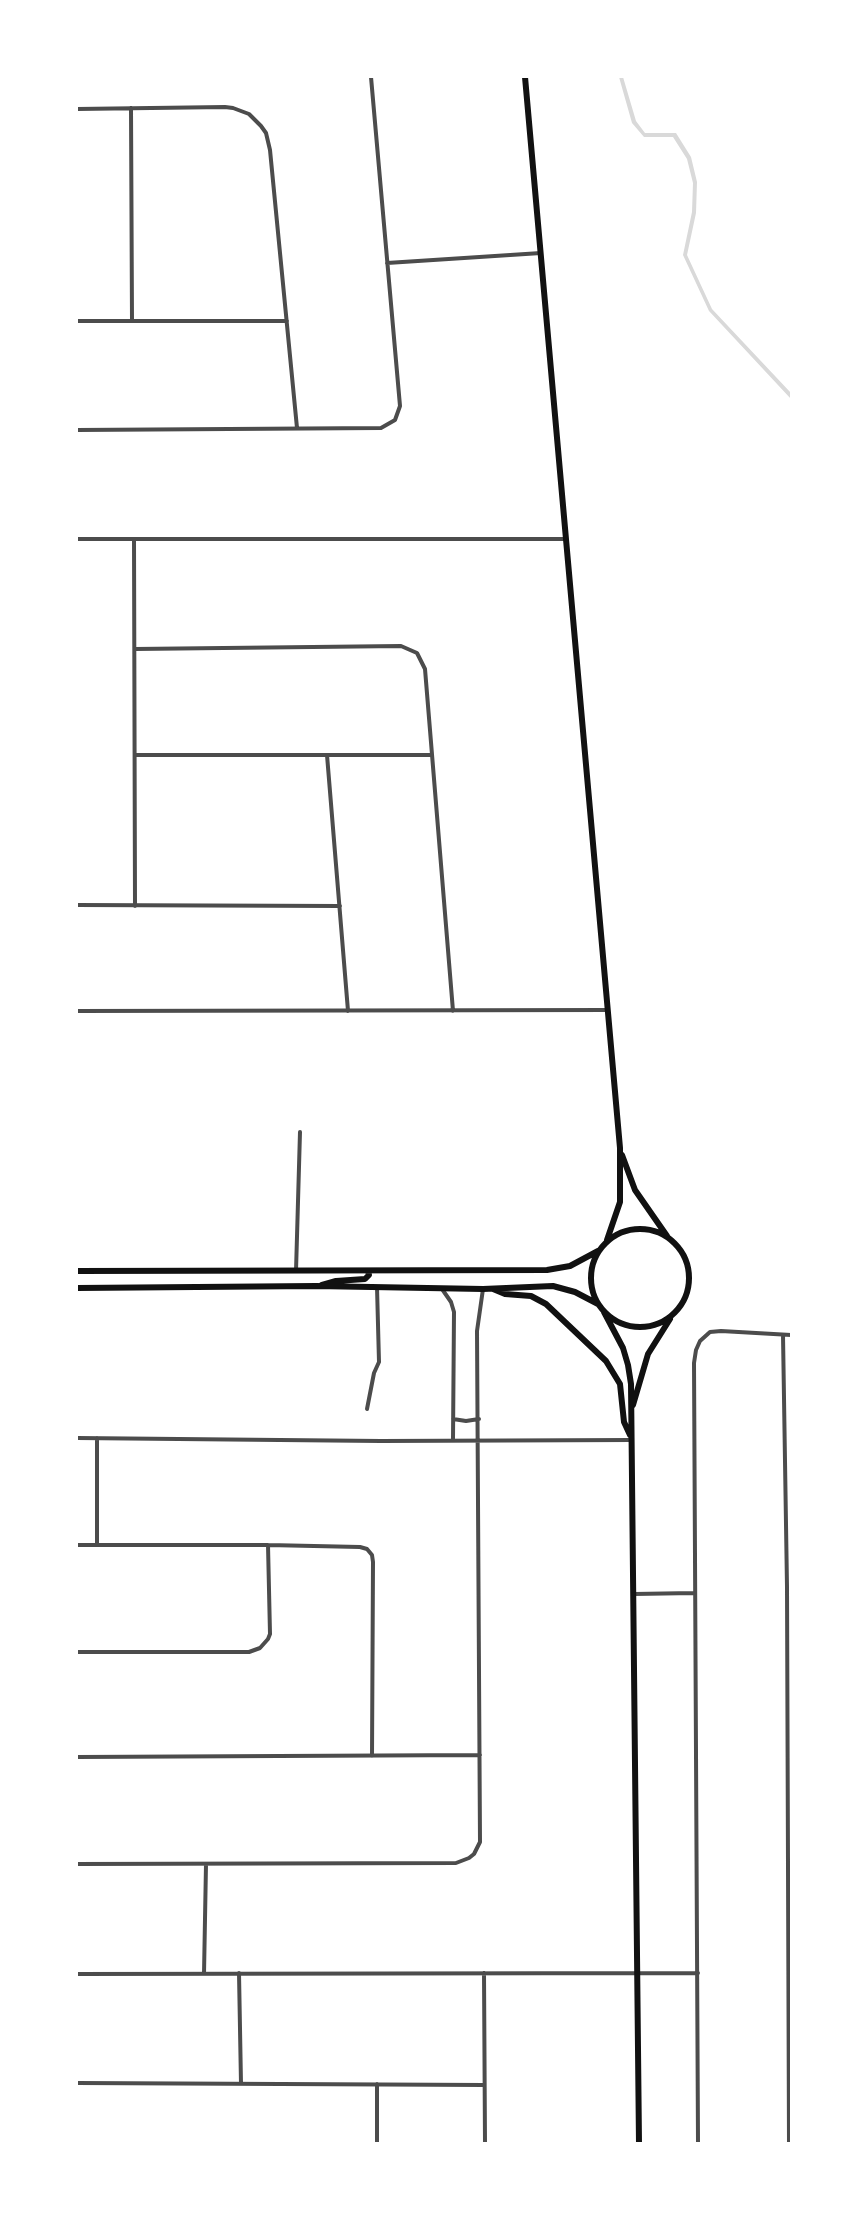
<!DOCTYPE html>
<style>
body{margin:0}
#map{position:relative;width:868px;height:2220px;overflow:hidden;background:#fff;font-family:"Source Serif 4",serif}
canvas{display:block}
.frame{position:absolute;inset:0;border:78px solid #fff;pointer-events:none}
</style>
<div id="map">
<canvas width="868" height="2220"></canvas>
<div class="frame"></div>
</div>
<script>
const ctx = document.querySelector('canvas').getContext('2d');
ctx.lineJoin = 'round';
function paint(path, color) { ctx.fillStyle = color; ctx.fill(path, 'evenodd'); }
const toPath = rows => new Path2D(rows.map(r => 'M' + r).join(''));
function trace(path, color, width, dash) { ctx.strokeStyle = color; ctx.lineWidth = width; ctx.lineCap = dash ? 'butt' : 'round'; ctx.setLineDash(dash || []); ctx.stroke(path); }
paint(toPath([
 [619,77,623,77,636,121,645,133,676,133,691,157,697,182,696,213,687,255,712,309,791,393,791,399,709,311,683,255,692,212,693,183,687,159,673,137,644,137,632,123]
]), '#d9d9d9');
trace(toPath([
 [131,108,132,321],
 [77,109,225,107,233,108,249,114,261,126,266,133,270,150,297,428],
 [387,263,541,253],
 [77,321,287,321],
 [77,430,381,428,395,420,400,406,371,77],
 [77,539,566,539],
 [134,539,135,906],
 [135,649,401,646,417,653,425,669,453,1011],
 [136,755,432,755],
 [327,755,348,1011],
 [77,905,340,906],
 [77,1011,607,1010],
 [296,1271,300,1132],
 [442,1289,451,1302,454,1312,453,1439],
 [783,1335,787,1587,789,2143],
 [367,1409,374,1373,379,1362,377,1287],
 [453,1419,466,1421,479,1419],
 [77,1438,381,1441,632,1440],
 [97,1438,97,1545],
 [77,1545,268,1545,360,1547,367,1549,372,1555,373,1562,372,1756],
 [634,1594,694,1593],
 [77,1652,249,1652,260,1648,268,1639,270,1634,268,1545],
 [77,1757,480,1755],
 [77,1864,456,1863,469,1858,474,1854,480,1842,477,1331,483,1289],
 [239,1973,241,2084],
 [484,1973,485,2143],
 [77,1974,698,1973],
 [204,1974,206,1864],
 [77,2083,484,2085],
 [377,2084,377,2143],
 [698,2143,694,1363,696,1350,700,1341,710,1332,721,1331,791,1335]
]), '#4c4c4c', 4);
trace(toPath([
 [525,77,620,1148,620,1202,607,1240],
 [622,1155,635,1190,667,1236],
 '591 1278a49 49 0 1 1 98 0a49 49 0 1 1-98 0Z',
 [77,1271,547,1270,570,1266,598,1251],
 [322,1285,336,1281,365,1279,369,1275,368,1271],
 [77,1288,316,1286,483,1289,553,1286,575,1292,598,1304],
 [493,1289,505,1294,531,1296,546,1304,606,1361,620,1384,624,1422,630,1435],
 [604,1312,623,1348,628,1365,631,1384,639,2143],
 [633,1405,648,1354,670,1319]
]), '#111', 6);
</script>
